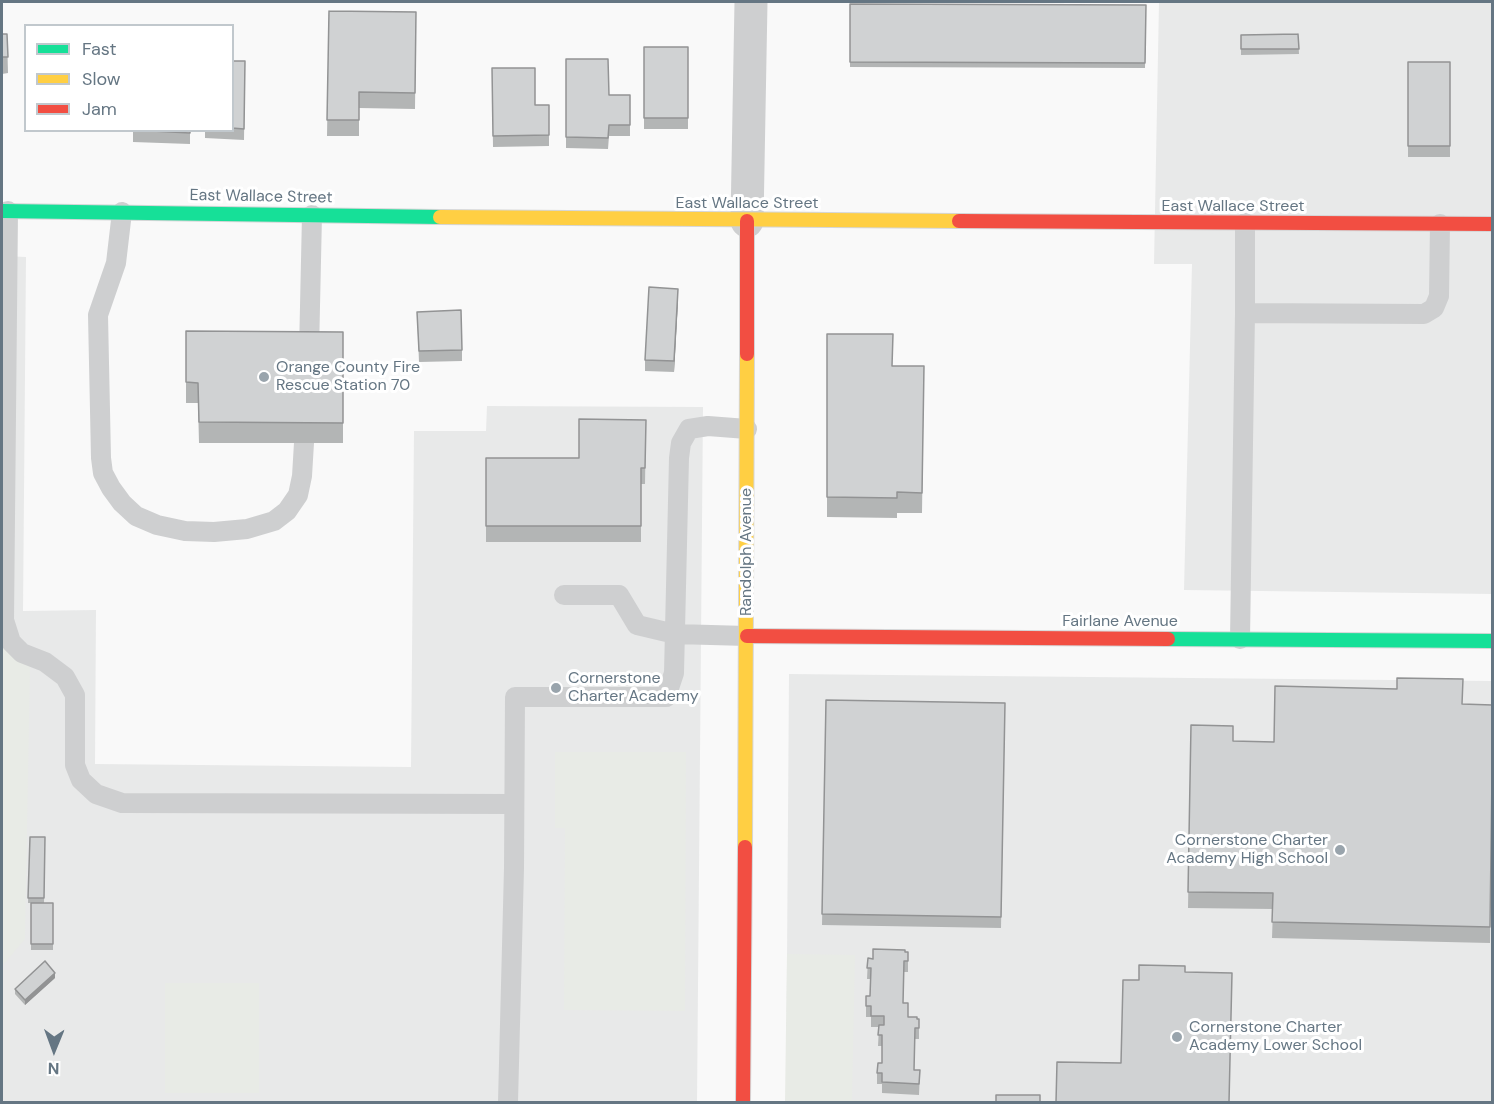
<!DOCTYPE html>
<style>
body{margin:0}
#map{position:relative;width:1494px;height:1104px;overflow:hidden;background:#f9f9f9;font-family:"DM Sans",sans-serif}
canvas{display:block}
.frame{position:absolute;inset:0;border:3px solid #657683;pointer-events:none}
.legend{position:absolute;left:24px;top:24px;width:210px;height:108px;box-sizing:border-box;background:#fff;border:2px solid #c1c8cd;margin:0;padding:8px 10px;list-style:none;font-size:18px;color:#657683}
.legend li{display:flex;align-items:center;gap:12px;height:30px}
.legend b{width:30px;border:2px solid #c1c8cd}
.north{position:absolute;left:24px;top:1020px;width:60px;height:60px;-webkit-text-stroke:4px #fff;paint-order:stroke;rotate:181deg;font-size:16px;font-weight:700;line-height:24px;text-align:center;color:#657683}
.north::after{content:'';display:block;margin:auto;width:21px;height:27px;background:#657683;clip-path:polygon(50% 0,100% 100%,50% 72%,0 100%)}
</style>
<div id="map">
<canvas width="1494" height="1104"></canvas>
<div class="frame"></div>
<ul class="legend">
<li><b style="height:8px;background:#16e098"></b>Fast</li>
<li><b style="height:8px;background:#ffcf43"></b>Slow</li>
<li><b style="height:8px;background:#f24e42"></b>Jam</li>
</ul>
<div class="north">N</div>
</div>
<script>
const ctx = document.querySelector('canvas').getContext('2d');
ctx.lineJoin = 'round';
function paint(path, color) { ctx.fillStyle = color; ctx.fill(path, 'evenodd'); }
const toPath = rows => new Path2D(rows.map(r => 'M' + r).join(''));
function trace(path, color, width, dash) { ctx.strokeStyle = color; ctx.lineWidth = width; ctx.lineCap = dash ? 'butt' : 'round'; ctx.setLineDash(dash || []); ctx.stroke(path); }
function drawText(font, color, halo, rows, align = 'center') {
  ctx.font = font + ' "DM Sans",sans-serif'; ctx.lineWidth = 6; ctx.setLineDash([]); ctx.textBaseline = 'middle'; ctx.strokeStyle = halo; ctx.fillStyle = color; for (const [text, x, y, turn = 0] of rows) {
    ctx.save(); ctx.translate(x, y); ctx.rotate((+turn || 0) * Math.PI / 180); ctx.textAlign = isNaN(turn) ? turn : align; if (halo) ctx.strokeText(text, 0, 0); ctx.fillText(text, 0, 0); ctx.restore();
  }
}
paint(toPath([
 [1159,2,1492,2,1492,594,1184,590,1192,264,1154,264],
 [2,256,26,257,23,611,96,610,95,764,411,767,414,431,486,431,487,406,703,407,697,1102,2,1102],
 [789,674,1492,681,1492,1102,786,1102]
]), '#e8e9e9');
paint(toPath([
 [2,640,30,665,25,939,2,966],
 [555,752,686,752,685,1011,564,1010,565,828,555,828],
 [787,954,855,955,852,1100,904,1102,785,1102],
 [165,983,259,983,259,1093,165,1093]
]), '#e8ebe6');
const fast = toPath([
 [2,211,440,217],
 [1168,639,1492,641]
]);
const slow = toPath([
 [440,217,959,221],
 [745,847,747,354]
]);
const jam = toPath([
 [747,221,747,354],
 [959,221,1492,224],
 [747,636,1168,639],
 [743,1102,745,847]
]);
trace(fast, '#d5d6d7', 16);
trace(slow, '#d5d6d7', 16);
trace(jam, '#d5d6d7', 16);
trace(toPath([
 [8,211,4,620,11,642,22,653,45,662,65,677,75,695,75,765,81,780,96,794,122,803,514,804],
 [122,212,116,263,98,315,101,458,103,473,111,488,122,503,136,516,157,525,185,531,214,532,247,529,274,521,287,511,298,495,302,476,304,443],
 [1245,223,1245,313,1424,314,1434,308,1439,296,1440,224],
 [309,352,312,215],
 [564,595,619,595,637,625,675,634,747,636],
 [1240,639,1245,313],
 [508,1102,514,868,515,697,666,697,674,673,679,458,681,443,689,429,708,426,747,429]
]), '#cecfd0', 20);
trace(toPath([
 [747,221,751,2]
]), '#cecfd0', 33);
trace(fast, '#16e098', 14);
trace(slow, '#ffcf43', 14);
trace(jam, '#f24e42', 14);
paint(toPath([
 [850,4,1146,5,1145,68,850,67],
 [329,11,416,12,415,109,359,108,359,136,327,136],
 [2,34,7,34,8,73,2,74],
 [1298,34,1299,54,1241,55,1241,35],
 [644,47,688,47,688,129,644,129],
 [566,59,609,95,630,95,630,136,609,136,608,149,566,148],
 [232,61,245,61,244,140,205,138,205,130,232,130],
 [1408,62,1450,62,1450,157,1408,157],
 [492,68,535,105,549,105,549,146,493,147],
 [133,130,190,130,190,144,133,142],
 [678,300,674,372,645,371,645,360],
 [417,312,462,350,462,361,419,362],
 [186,331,343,332,343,443,199,443,198,403,186,403],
 [827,334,893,366,924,366,922,513,897,513,897,518,827,517],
 [646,420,645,484,641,484,641,542,486,542,486,458,579,458],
 [826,700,1005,703,1001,928,822,925],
 [1463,704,1492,705,1490,943,1272,938,1273,909,1188,908,1191,725,1233,741,1274,742],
 [30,837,45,837,44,903,53,903,53,950,31,950,31,903,28,903],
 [905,952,908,952,908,972,904,972,903,1003,908,1017,919,1019,919,1039,915,1039,914,1070,920,1070,919,1095,882,1093,882,1084,877,1084,877,1073,882,1063,882,1046,878,1046,879,1027,871,1027,871,1017,866,1017,866,996,870,996,871,979,867,979,868,958,873,959],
 [55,978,25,1005,15,994,15,989]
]), '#b3b5b5');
paint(toPath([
 [678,289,678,300,674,372,674,361],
 [55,973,55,978,25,1005,25,1000]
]), '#929394');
const building = toPath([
 [850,4,1146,5,1145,63,850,62,850,4],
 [329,11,416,12,415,93,359,92,359,120,327,120,329,11],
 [2,34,7,34,8,57,2,57,2,34],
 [1298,34,1299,49,1241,49,1241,35,1298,34],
 [644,47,688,47,688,118,644,118,644,47],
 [566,59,608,59,609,95,630,95,630,125,609,125,608,138,566,137,566,59],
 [232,61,245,61,244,129,232,128,232,61],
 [1408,62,1450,62,1450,146,1408,146,1408,62],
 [492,68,535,68,535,105,549,105,549,135,493,136,492,68],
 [133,130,190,130,190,133,133,130],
 [649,287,678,289,674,361,645,360,649,287],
 [461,310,462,350,419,351,417,312,461,310],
 [186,331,343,332,343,423,199,422,198,383,186,382,186,331],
 [827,334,893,334,892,366,924,366,922,493,897,492,897,498,827,497,827,334],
 [579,419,646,420,645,468,641,468,641,526,486,526,486,458,579,458,579,419],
 [1397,678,1463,679,1462,704,1492,705,1492,775,1490,927,1272,922,1273,893,1188,892,1191,725,1233,726,1233,741,1274,742,1275,686,1397,689,1397,678],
 [826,700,1005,703,1001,917,822,914,826,700],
 [30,837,45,837,44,898,28,898,30,837],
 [31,903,53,903,53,944,31,944,31,903],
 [873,949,905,950,905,952,908,952,908,961,904,961,903,1003,908,1003,908,1017,917,1017,917,1019,919,1019,919,1028,915,1028,914,1070,920,1070,919,1084,882,1082,882,1073,877,1073,878,1063,882,1063,882,1035,878,1035,879,1025,884,1025,884,1016,871,1016,871,1006,866,1006,866,996,870,996,871,968,867,968,868,958,873,959,873,949],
 [45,961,55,973,25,1000,15,989,45,961],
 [1139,965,1185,966,1185,972,1232,973,1229,1102,1056,1102,1057,1062,1121,1063,1123,980,1139,980,1139,965],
 [996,1095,1040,1095,1040,1102,996,1102,996,1095]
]);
paint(building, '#d0d2d3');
trace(building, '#929394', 1.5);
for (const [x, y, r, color] of [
 [264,377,6,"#99a4ac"],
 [556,688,6,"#99a4ac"],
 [1340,850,6,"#99a4ac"],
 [1177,1037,6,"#99a4ac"]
]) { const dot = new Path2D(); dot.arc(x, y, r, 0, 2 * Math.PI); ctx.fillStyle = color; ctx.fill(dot); trace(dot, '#fff', 2); }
drawText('16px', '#657683', '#fff', [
 ["East Wallace Street",261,197,1],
 ["East Wallace Street",747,204],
 ["East Wallace Street",1233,207],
 ["Randolph Avenue",747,552,-90],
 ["Fairlane Avenue",1120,622]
]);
drawText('16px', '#657683', '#fff', [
 ["Orange County Fire",276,368],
 ["Rescue Station 70",276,386],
 ["Cornerstone",568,679],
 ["Charter Academy",568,697],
 ["Cornerstone Charter",1328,841,"right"],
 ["Academy High School",1328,859,"right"],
 ["Cornerstone Charter",1189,1028],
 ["Academy Lower School",1189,1046]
], 'left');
</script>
